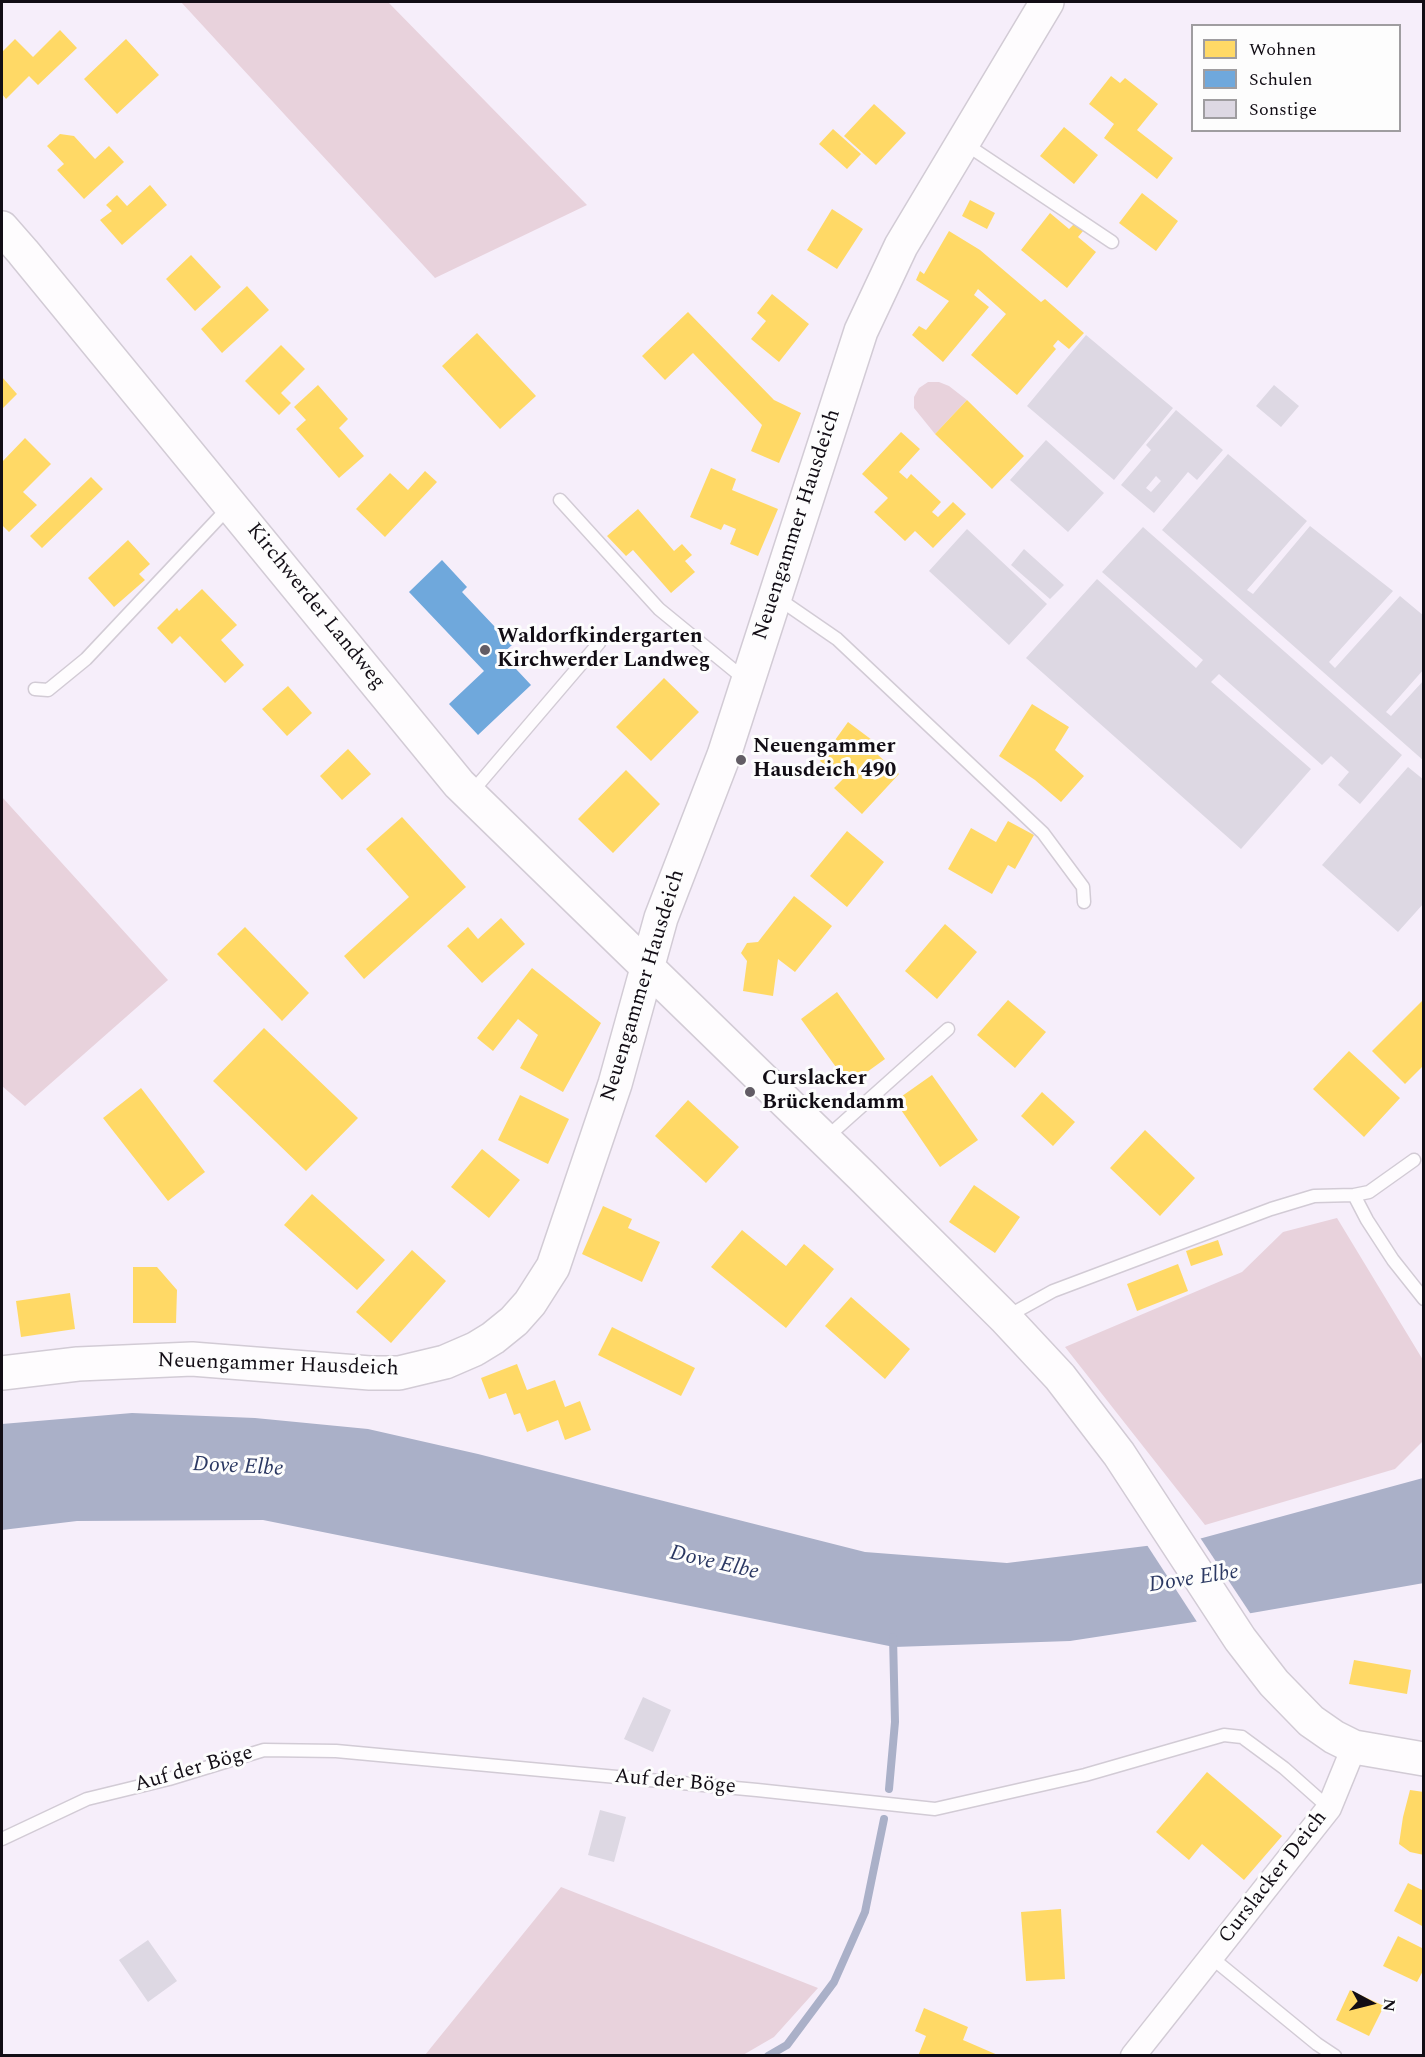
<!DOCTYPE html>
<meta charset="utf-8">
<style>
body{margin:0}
#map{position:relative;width:1425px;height:2057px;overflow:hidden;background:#f6eefa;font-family:Spectral,serif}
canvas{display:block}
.frame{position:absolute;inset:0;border:3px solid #120d15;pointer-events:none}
.legend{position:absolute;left:1191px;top:24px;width:210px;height:108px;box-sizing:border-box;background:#fdfdfd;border:2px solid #9f9da0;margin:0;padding:8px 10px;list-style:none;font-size:18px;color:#120d15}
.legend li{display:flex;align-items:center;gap:12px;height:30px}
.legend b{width:30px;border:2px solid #9f9da0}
.north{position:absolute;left:1341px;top:1973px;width:60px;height:60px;-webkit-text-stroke:4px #fdfdfd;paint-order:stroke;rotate:97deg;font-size:16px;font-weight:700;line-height:24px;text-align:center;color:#120d15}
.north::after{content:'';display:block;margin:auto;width:21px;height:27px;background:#120d15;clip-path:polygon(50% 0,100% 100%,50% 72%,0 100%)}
</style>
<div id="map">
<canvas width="1425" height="2057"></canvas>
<div class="frame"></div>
<ul class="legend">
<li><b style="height:16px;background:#ffd966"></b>Wohnen</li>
<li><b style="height:16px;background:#6fa8dc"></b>Schulen</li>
<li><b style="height:16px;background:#ddd8e3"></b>Sonstige</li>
</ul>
<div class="north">N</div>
</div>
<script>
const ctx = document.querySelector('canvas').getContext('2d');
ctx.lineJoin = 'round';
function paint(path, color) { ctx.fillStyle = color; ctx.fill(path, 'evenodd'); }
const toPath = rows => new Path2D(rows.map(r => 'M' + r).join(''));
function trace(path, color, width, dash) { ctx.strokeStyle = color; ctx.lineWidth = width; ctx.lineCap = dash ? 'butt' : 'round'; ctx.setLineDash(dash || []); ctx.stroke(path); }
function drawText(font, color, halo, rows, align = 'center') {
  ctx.font = font + ' Spectral,serif'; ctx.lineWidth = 6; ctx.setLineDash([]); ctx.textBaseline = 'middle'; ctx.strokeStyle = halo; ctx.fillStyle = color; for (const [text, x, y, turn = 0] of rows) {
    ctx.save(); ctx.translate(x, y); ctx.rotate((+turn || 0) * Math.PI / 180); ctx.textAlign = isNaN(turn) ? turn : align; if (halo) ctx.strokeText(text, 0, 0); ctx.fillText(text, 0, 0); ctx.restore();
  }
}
paint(toPath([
 [181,2,388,2,587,205,435,278],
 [928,382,939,382,949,386,967,400,935,434,914,408,914,397,919,388],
 [2,797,168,980,25,1106,2,1086],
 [1337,1218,1423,1360,1423,1441,1395,1469,1205,1525,1065,1347,1242,1272,1283,1232],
 [561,1887,818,1988,774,2037,743,2055,425,2055]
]), '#e8d2dc');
paint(toPath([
 [132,1413,255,1418,368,1429,478,1454,865,1552,1007,1563,1195,1540,1423,1478,1424,1583,1246,1614,1070,1641,894,1647,263,1520,77,1521,2,1530,2,1424]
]), '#aab0c8');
paint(toPath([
 [1199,1536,1252,1616,1199,1625,1145,1542]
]), '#f6eefa');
paint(toPath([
 [60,30,77,48,38,85,29,76,6,99,2,94,2,52,15,39,33,57],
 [126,39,159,75,117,114,84,79],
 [1111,76,1120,83,1125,78,1158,104,1137,130,1173,158,1157,179,1104,138,1114,124,1089,104],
 [874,104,906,133,876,165,844,136],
 [1064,127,1098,155,1074,184,1040,156],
 [833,129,861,154,847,169,819,144],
 [60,134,74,136,95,159,109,146,124,162,84,199,57,170,64,164,47,146],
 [150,185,167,205,122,245,100,220,112,211,106,205,117,195,127,206],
 [1142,193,1178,221,1156,251,1119,223],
 [970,200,995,213,987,229,962,216],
 [832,209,863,229,837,269,807,250],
 [1050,213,1069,229,1074,224,1083,231,1078,237,1096,252,1067,288,1021,250],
 [949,231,980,250,1041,302,1045,299,1084,333,1069,349,1058,340,1053,346,1056,349,1017,395,971,355,1006,314,978,289,974,295,989,307,943,362,912,335,919,326,926,330,949,301,916,280,920,271,924,274],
 [191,255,221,287,195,311,166,279],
 [247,286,269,310,222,353,201,329],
 [772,294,809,324,779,362,751,339,766,321,757,313],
 [688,312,774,400,801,413,779,463,751,451,762,425,693,353,665,380,642,356],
 [477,333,536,396,500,429,442,366],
 [281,345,305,369,281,393,291,403,279,415,245,381],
 [2,377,17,394,2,409],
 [318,385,348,419,339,428,364,456,339,478,296,429,306,420,294,407],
 [967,400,1024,456,992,489,935,434],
 [901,432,920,449,899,472,907,479,911,474,941,502,932,512,938,517,953,502,966,514,933,548,915,531,905,541,874,512,888,498,862,474],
 [25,438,51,464,23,492,37,505,9,532,2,525,2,462],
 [711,468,736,479,732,490,778,509,758,556,730,544,736,529,724,524,721,530,690,517],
 [425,471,437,482,385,537,356,509,390,473,408,490],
 [91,477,103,489,42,548,30,536],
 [638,509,674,551,682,544,692,555,685,561,695,572,671,593,633,550,626,556,607,536],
 [128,540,150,564,139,574,145,580,114,607,88,578],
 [202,589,237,625,221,640,244,665,225,683,180,636,172,644,157,628,177,608,179,611],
 [664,678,699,712,651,761,616,727],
 [288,686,312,713,287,736,262,709],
 [1032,704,1069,727,1055,750,1084,776,1061,802,1035,780,999,756],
 [848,722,872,740,867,745,899,774,862,814,834,788,844,778,820,761],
 [348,749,371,774,342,800,320,776],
 [626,770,660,804,613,853,578,819],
 [402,817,466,887,364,979,344,956,409,897,366,849],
 [1008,821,1034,835,1015,869,1008,865,992,894,948,869,971,828,996,842],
 [847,831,884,862,847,907,810,876],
 [794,896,832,926,795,972,778,959,773,996,743,991,747,961,741,953,747,943,758,942],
 [501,918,525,944,482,983,447,946,468,927,478,939],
 [945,924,977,952,937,999,905,971],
 [245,927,309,993,282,1021,217,954],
 [532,968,601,1023,563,1092,520,1068,538,1035,518,1019,493,1051,477,1038],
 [837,992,885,1059,849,1085,801,1019],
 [1424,999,1424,1065,1405,1084,1372,1051],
 [1008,1000,1046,1032,1015,1068,977,1035],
 [264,1028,358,1118,306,1171,213,1081],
 [1349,1051,1400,1098,1364,1137,1313,1089],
 [932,1075,978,1140,940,1167,895,1101],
 [141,1088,205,1172,168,1201,103,1118],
 [1042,1092,1075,1122,1053,1146,1021,1116],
 [520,1095,569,1119,548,1164,498,1140],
 [688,1100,739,1147,706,1183,655,1136],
 [1145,1130,1195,1178,1160,1216,1110,1168],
 [482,1149,520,1180,489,1218,451,1187],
 [974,1185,1020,1217,995,1253,949,1222],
 [312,1194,385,1260,357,1290,284,1225],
 [603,1206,632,1219,628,1228,660,1242,642,1282,582,1254],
 [742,1230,786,1266,804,1244,834,1269,786,1328,711,1267],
 [1218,1240,1223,1255,1191,1266,1186,1251],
 [412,1250,446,1281,391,1343,356,1312],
 [1178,1264,1188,1291,1137,1311,1127,1284],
 [133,1267,157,1267,177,1290,176,1323,133,1323],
 [70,1293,75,1329,21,1337,16,1301],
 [851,1297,910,1349,885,1379,825,1326],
 [612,1327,695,1368,681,1396,598,1355],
 [517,1364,527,1390,555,1380,565,1407,580,1401,591,1430,565,1440,558,1420,527,1432,520,1413,514,1415,506,1393,489,1399,481,1378],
 [1354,1660,1411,1670,1407,1694,1349,1684],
 [1207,1772,1282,1836,1244,1880,1202,1844,1189,1860,1156,1832],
 [1410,1790,1424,1792,1424,1855,1410,1852,1399,1844,1403,1817],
 [1408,1883,1424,1891,1424,1927,1394,1911],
 [1061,1909,1065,1979,1026,1981,1021,1912],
 [1398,1936,1424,1949,1424,1969,1417,1982,1383,1966],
 [1350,1990,1384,2006,1369,2036,1336,2020],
 [924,2008,968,2027,963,2040,1000,2056,918,2056,926,2036,915,2031]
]), '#ffd966');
paint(toPath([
 [442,560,467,587,462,592,512,645,502,654,531,685,478,735,449,704,484,671,409,592]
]), '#6fa8dc');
trace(toPath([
 [889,1789,895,1722,893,1637],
 [768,2056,787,2045,834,1982,865,1912,884,1819]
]), '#aab0c8', 8);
paint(toPath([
 [1086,335,1173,408,1114,480,1027,406],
 [1274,385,1299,406,1281,427,1256,406],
 [1176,410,1223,450,1197,480,1188,472,1154,513,1121,485,1151,450,1146,445],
 [1156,476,1161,481,1151,492,1146,488],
 [1046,440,1104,493,1068,532,1010,480],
 [1228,454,1307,521,1247,590,1253,594,1310,526,1393,591,1329,662,1335,668,1400,596,1424,616,1424,669,1386,712,1391,716,1424,680,1424,761,1162,530],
 [1143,527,1402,755,1360,804,1338,785,1349,772,1331,756,1322,765,1219,674,1211,682,1311,769,1241,849,1026,658,1097,579,1196,668,1203,660,1102,572],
 [967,529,1047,604,1009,645,929,571],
 [1024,549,1064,585,1050,599,1011,565],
 [1408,767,1424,780,1424,903,1398,932,1322,865],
 [643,1697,671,1710,653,1752,624,1739],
 [600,1810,626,1817,614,1862,588,1855],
 [148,1940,177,1981,148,2002,119,1960]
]), '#ddd8e3');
const lane = toPath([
 [964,143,1112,242],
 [560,500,659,609,747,681],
 [776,597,837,639,1043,833,1083,887,1084,902],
 [35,689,48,690,86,659,230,506],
 [470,792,477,786,599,643],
 [826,1138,948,1029],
 [1354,1195,1367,1220,1393,1260,1424,1299],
 [1006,1317,1053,1291,1271,1209,1314,1196,1354,1195,1369,1192,1414,1160],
 [2,1839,87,1799,169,1779,264,1750,336,1751,757,1790,935,1809,1085,1775,1224,1735,1242,1737,1284,1768,1329,1808],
 [1212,1958,1317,2044,1335,2056]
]);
const street = toPath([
 [1133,2056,1329,1808,1354,1747]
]);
const secondary = toPath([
 [2,228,23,252,459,784,863,1177,1005,1318,1060,1377,1119,1454,1240,1639,1274,1683,1311,1721,1334,1737,1354,1747,1424,1759],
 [2,1373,78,1364,192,1359,370,1373,399,1373,445,1362,475,1349,493,1338,514,1321,530,1303,553,1267,615,1084,661,918,724,755,861,331,901,246,1047,2]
]);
trace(lane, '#d2cbd5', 15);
trace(street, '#d2cbd5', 27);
trace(secondary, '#d2cbd5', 36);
trace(lane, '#fefcfe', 12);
trace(street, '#fefcfe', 24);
trace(secondary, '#fefcfe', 33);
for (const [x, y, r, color] of [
 [485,650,6,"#625c65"],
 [741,760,6,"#625c65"],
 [750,1092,6,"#625c65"]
]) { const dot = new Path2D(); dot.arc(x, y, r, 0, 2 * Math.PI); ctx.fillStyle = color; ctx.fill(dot); trace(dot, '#fdfdfd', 2); }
drawText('21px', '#120d15', '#fdfdfd', [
 ["Neuengammer Hausdeich",798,525,-72],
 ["Kirchwerder Landweg",315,607,51],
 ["Neuengammer Hausdeich",644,986,-73],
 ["Neuengammer Hausdeich",278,1366,2],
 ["Auf der Böge",194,1770,-16],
 ["Auf der Böge",675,1783,5],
 ["Curslacker Deich",1274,1878,-52]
]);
drawText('bold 21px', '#120d15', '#fdfdfd', [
 ["Waldorfkindergarten",497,638],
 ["Kirchwerder Landweg",497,662],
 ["Neuengammer",753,748],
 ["Hausdeich 490",753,772],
 ["Curslacker",762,1080],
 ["Brückendamm",762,1104]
], 'left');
drawText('italic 22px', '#2b3862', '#fdfdfd', [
 ["Dove Elbe",238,1468,3],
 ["Dove Elbe",714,1564,13],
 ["Dove Elbe",1194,1580,-9]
]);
</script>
